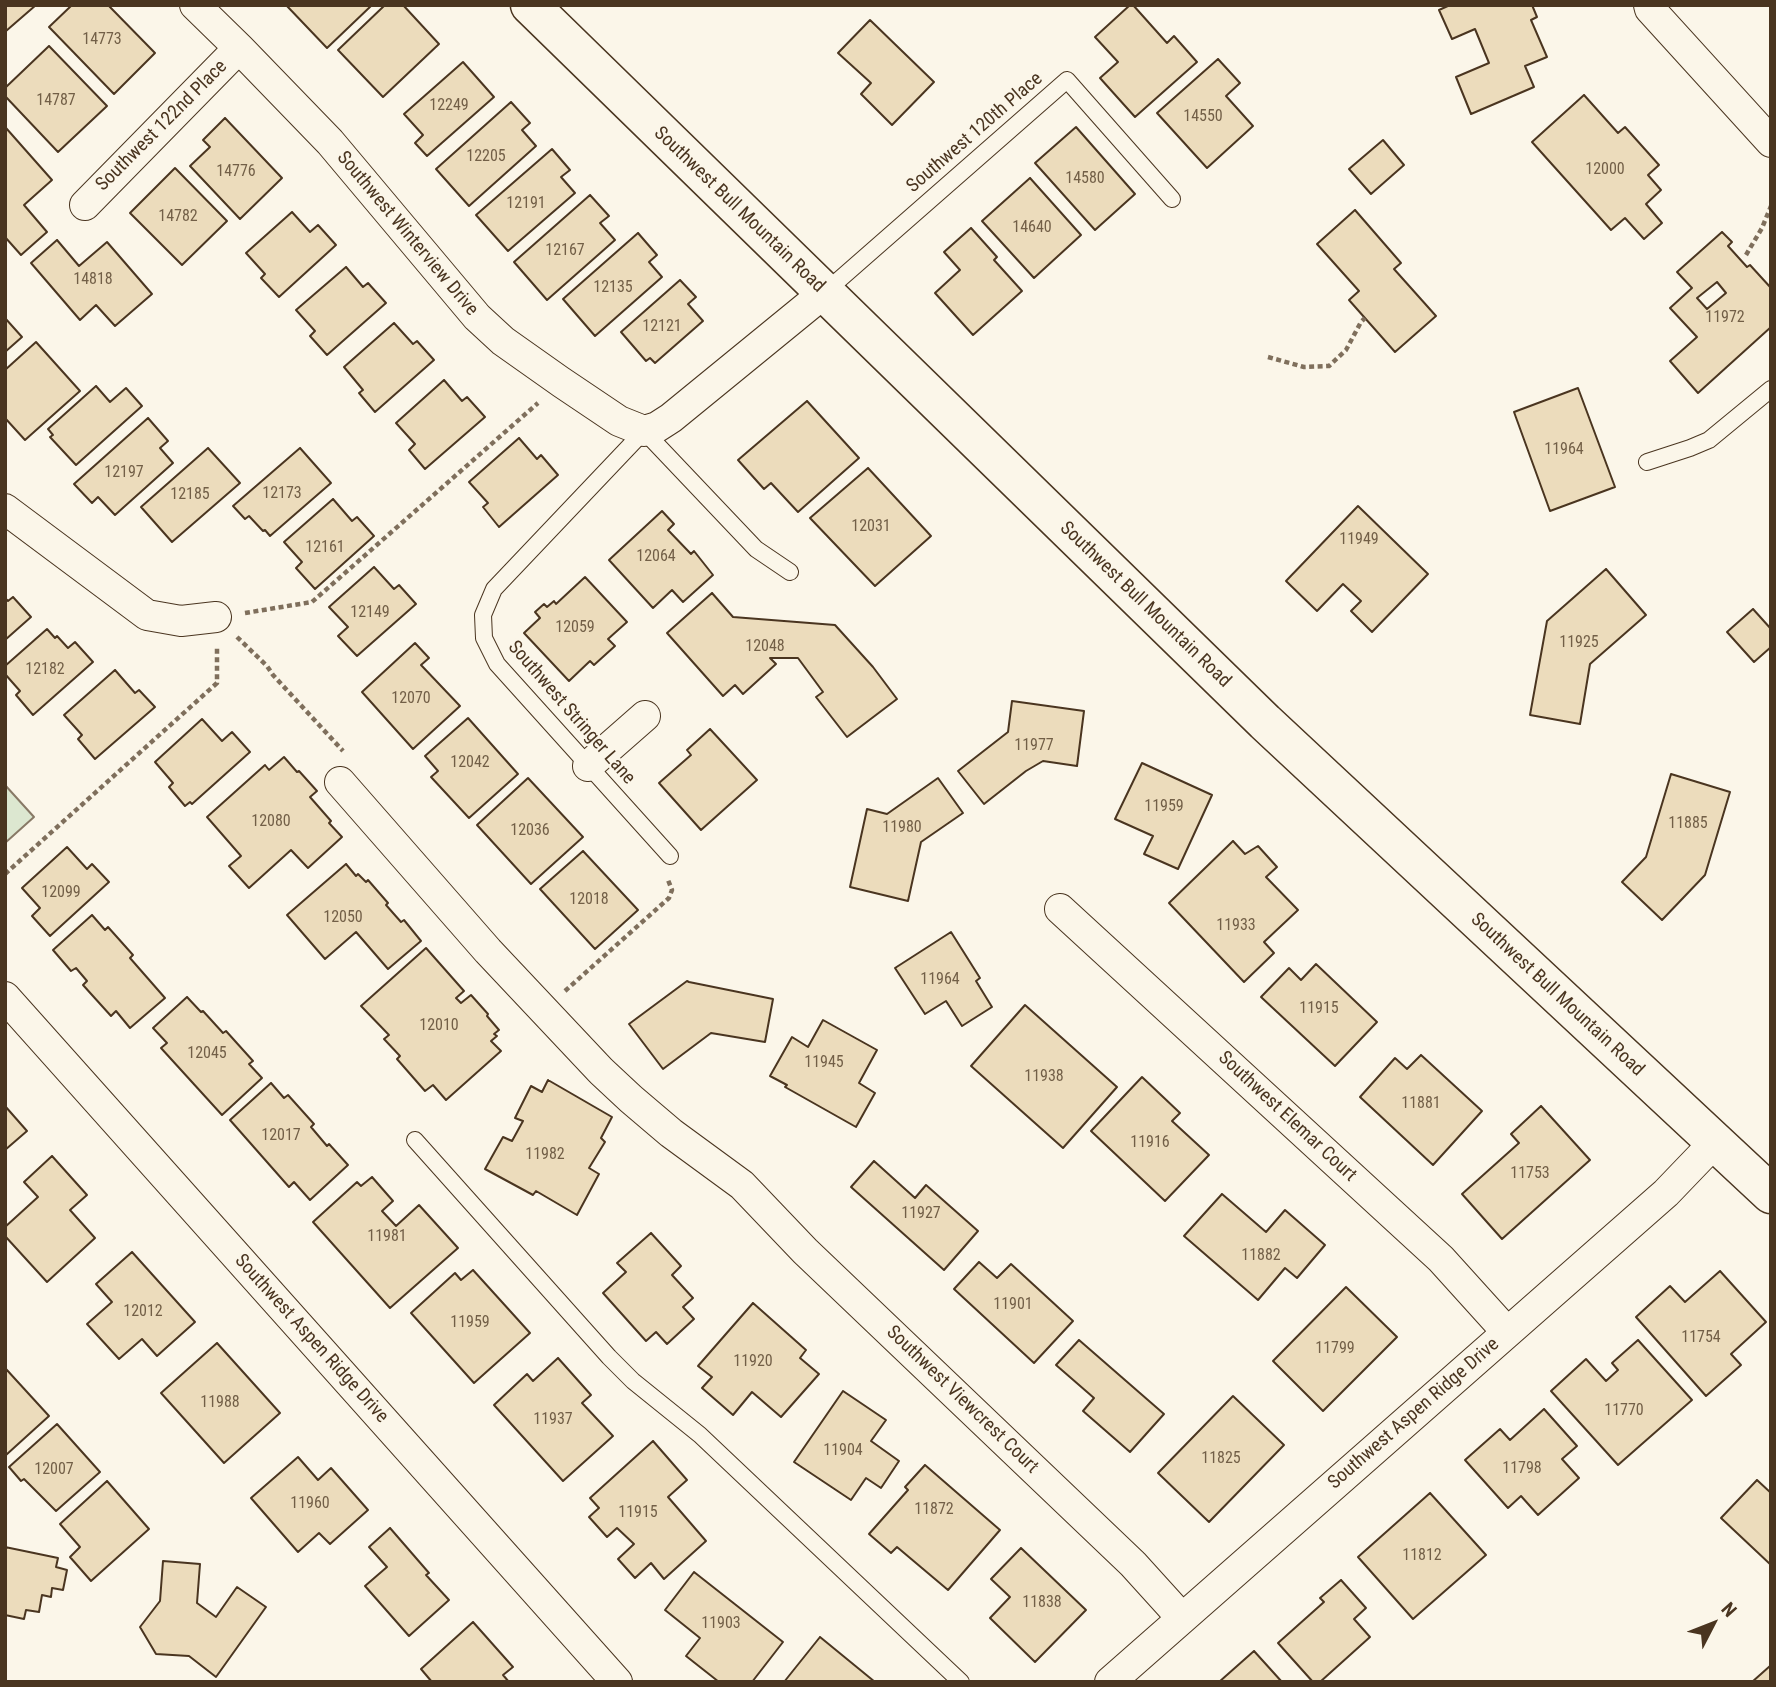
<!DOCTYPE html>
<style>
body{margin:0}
#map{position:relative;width:1776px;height:1687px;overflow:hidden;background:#fbf6e9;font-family:"Roboto Condensed",sans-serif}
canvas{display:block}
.frame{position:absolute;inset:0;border:7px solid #4a3520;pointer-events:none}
.north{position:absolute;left:1678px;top:1589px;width:70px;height:70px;-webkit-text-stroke:5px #fbf6e9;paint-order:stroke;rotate:48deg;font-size:19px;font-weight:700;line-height:28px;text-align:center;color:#4a3520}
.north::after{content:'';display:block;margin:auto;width:24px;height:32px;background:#4a3520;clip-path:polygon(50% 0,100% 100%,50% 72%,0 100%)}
</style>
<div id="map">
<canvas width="1776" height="1687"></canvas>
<div class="frame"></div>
<div class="north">N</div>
</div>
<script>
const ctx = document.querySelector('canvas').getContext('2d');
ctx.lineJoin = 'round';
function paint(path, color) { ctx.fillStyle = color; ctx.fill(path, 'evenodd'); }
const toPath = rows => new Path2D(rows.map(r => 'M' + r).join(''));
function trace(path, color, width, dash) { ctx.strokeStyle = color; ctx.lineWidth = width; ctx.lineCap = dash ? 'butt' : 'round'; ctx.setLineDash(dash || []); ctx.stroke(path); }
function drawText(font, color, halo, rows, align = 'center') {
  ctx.font = font + ' "Roboto Condensed",sans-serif'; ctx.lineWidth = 5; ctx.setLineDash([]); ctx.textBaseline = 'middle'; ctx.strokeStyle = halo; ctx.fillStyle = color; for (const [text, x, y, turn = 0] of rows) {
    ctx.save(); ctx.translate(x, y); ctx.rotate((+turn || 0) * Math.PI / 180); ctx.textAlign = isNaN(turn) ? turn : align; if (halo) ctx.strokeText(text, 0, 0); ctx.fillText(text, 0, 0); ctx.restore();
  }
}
const green = toPath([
 [5,785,34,817,5,843,5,785]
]);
paint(green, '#dce7d0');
trace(green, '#887966', 2);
const building = toPath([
 [5,5,36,5,6,31,5,5],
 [72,5,108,5,155,53,114,94,49,27,72,5],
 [286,5,372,5,327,48,286,5],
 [385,5,403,5,439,44,383,97,338,50,385,5],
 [1130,5,1133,5,1167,43,1174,36,1197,62,1135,117,1100,78,1118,62,1095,37,1130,5],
 [1450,5,1532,5,1537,17,1531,20,1547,57,1525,66,1534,87,1471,114,1456,77,1489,63,1475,29,1452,39,1439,10,1450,5],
 [870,20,934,82,892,125,861,94,871,83,838,53,870,20],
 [49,46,107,106,58,152,5,96,5,88,49,46],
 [1218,59,1240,83,1226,96,1253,126,1207,168,1157,113,1218,59],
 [463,62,494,97,427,156,415,143,423,135,404,114,463,62],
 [1584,95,1618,133,1625,127,1659,165,1648,175,1661,190,1646,204,1662,223,1644,239,1625,218,1611,230,1532,142,1584,95],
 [511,102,530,123,522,130,536,146,469,206,436,169,511,102],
 [225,118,282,178,240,219,190,166,210,147,203,140,225,118],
 [1076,127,1135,194,1095,230,1035,163,1076,127],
 [6,128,52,180,24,205,47,232,21,255,5,237,6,128],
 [1383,140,1404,165,1371,194,1349,169,1383,140],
 [552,149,570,170,561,177,575,193,508,251,476,215,552,149],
 [175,168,227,221,182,265,130,213,175,168],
 [1030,178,1081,235,1034,278,982,221,1030,178],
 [590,195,609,216,600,223,615,240,547,300,514,262,590,195],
 [1355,210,1401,263,1394,269,1436,316,1395,352,1349,300,1359,291,1317,244,1355,210],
 [292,212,310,232,318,225,336,245,279,297,261,278,265,274,246,253,292,212],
 [971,228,997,257,994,260,1022,291,973,335,935,293,960,270,944,252,971,228],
 [1722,232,1732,242,1728,246,1747,267,1750,265,1771,288,1771,327,1698,393,1670,361,1697,337,1670,308,1692,288,1677,272,1722,232],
 [1717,282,1726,293,1707,309,1697,298,1717,282],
 [638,233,657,255,649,262,662,277,595,336,563,299,638,233],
 [57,240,79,266,107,242,152,294,115,326,96,305,80,320,31,263,57,240],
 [346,267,363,287,368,283,386,303,327,355,310,336,315,331,296,310,346,267],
 [680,280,696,297,688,304,703,321,655,363,650,358,646,361,621,332,680,280],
 [5,318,22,337,5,352,5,318],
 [394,323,413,344,417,341,434,360,375,412,359,393,363,390,344,367,394,323],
 [36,342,80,391,25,440,5,418,5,370,36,342],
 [444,380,462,401,467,397,485,417,425,469,409,450,415,444,396,423,444,380],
 [96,386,110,402,126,388,142,406,76,465,50,437,53,435,48,429,96,386],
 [1578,388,1615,487,1550,511,1514,412,1578,388],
 [807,401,859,458,798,512,771,483,764,489,738,460,807,401],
 [148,418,168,441,160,448,173,463,115,515,98,497,92,503,74,484,148,418],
 [519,438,537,459,541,455,558,475,499,527,483,507,488,503,469,482,519,438],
 [208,448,240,483,172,542,141,507,208,448],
 [300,448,331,483,270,536,265,530,263,531,249,516,245,519,233,506,300,448],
 [868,468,931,536,875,586,810,518,868,468],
 [333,499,352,521,357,517,374,536,315,589,296,568,302,562,284,542,333,499],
 [1358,506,1428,574,1372,632,1351,611,1361,601,1343,584,1317,611,1286,581,1358,506],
 [662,511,674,524,668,530,691,554,694,551,713,575,683,602,672,590,653,608,609,560,662,511],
 [374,567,394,589,399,585,416,604,357,656,338,636,348,627,329,607,374,567],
 [1606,569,1646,615,1590,664,1580,724,1530,715,1547,621,1606,569],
 [585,577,627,622,608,639,615,646,594,665,590,661,569,681,524,633,540,618,535,612,544,604,547,607,554,601,556,604,585,577],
 [712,593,733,617,835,625,873,667,897,699,847,737,816,697,823,692,798,658,770,658,776,664,743,694,735,685,723,696,667,633,712,593],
 [13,597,31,617,5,640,5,598,8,601,13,597],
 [1753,609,1771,629,1771,647,1754,662,1727,632,1753,609],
 [47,629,55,638,57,636,68,648,75,642,93,662,33,715,16,695,20,691,5,674,5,666,47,629],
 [415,643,429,658,421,665,460,706,413,749,362,692,415,643],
 [115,670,135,693,139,690,155,707,95,759,78,739,82,735,64,715,115,670],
 [1012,701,1084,711,1077,766,1043,761,1026,771,984,804,958,771,1008,732,1012,701],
 [468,718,518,774,469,818,431,777,438,771,425,756,468,718],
 [202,719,222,741,232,732,250,752,192,804,190,802,185,806,169,787,173,783,155,762,202,719],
 [710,729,757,780,701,830,659,783,691,755,687,750,710,729],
 [284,757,297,772,299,771,317,791,310,797,331,821,329,823,342,837,308,868,291,850,249,888,229,866,241,856,207,817,265,765,269,770,284,757],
 [1142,763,1212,795,1178,869,1144,854,1153,836,1115,819,1142,763],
 [1671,774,1730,792,1705,875,1662,920,1622,882,1646,857,1671,774],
 [528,778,583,837,531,884,477,825,528,778],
 [938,778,963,813,921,842,908,901,850,887,867,809,887,814,938,778],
 [1233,841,1245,854,1258,846,1277,867,1266,877,1298,910,1264,942,1274,953,1244,982,1169,903,1233,841],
 [67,847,87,869,92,864,109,882,50,936,32,916,40,908,22,888,67,847],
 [583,851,638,910,595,949,540,889,583,851],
 [346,864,356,876,358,874,366,882,368,880,388,903,386,905,401,922,404,920,421,941,388,969,356,932,325,959,287,915,346,864],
 [92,915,105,930,108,927,133,955,130,958,165,998,130,1028,116,1011,111,1016,83,985,87,981,76,968,71,971,53,950,92,915],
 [951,932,980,978,976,981,992,1007,962,1026,946,1001,925,1014,895,968,951,932],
 [426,948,464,991,456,998,461,1003,471,995,488,1014,487,1016,499,1030,494,1034,497,1036,491,1041,501,1051,446,1100,433,1085,425,1091,397,1059,400,1056,384,1039,389,1035,361,1006,426,948],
 [1316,964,1377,1022,1335,1066,1261,997,1289,968,1301,980,1316,964],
 [687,981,689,982,773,999,765,1042,711,1033,663,1069,629,1024,687,981],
 [187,997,201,1012,203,1011,223,1033,226,1031,253,1061,249,1064,262,1078,222,1115,161,1048,167,1043,153,1028,187,997],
 [1025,1005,1117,1087,1063,1148,971,1066,1025,1005],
 [823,1020,877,1050,859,1083,875,1093,856,1127,785,1087,787,1085,770,1076,792,1037,808,1047,823,1020],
 [1421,1055,1482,1111,1433,1165,1360,1097,1395,1058,1407,1069,1421,1055],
 [1142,1077,1180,1113,1172,1121,1209,1155,1165,1201,1091,1131,1142,1077],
 [548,1080,612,1117,601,1138,605,1142,589,1168,599,1174,577,1215,536,1191,533,1195,485,1169,503,1137,512,1141,523,1121,515,1118,531,1086,542,1092,548,1080],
 [271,1083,284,1098,288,1095,314,1124,311,1127,327,1146,329,1144,348,1165,310,1200,294,1182,289,1187,230,1120,271,1083],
 [5,1106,27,1131,5,1150,5,1106],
 [1541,1106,1590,1160,1502,1239,1462,1194,1519,1143,1511,1134,1541,1106],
 [52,1156,87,1195,70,1210,95,1238,47,1282,5,1236,5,1227,38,1197,24,1182,52,1156],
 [874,1161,915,1198,926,1185,978,1231,944,1270,851,1187,874,1161],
 [372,1177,393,1201,382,1211,396,1226,419,1205,458,1248,390,1308,313,1222,357,1182,361,1186,372,1177],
 [1222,1194,1266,1232,1285,1210,1325,1245,1297,1278,1285,1268,1258,1300,1184,1236,1222,1194],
 [651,1233,681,1266,672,1275,693,1298,683,1307,694,1319,667,1344,656,1332,646,1341,603,1293,626,1272,617,1263,651,1233],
 [132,1252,195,1322,157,1356,142,1339,119,1359,87,1324,112,1302,96,1284,132,1252],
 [979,1262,997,1278,1011,1264,1073,1321,1034,1363,954,1289,979,1262],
 [473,1270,530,1333,474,1383,411,1313,455,1273,461,1280,473,1270],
 [1720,1271,1766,1322,1731,1354,1741,1365,1706,1396,1636,1317,1670,1286,1685,1302,1720,1271],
 [1346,1287,1397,1337,1323,1411,1273,1361,1346,1287],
 [753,1303,806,1350,800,1358,819,1374,781,1417,752,1392,733,1415,702,1388,712,1377,698,1366,753,1303],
 [1079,1340,1164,1414,1130,1452,1083,1411,1094,1398,1056,1365,1079,1340],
 [1638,1340,1692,1400,1618,1465,1551,1391,1586,1359,1606,1381,1618,1370,1612,1363,1638,1340],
 [217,1343,280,1413,224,1463,161,1393,217,1343],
 [558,1358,591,1395,582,1403,613,1436,563,1481,494,1405,527,1374,533,1381,558,1358],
 [6,1369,49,1416,6,1455,5,1454,6,1369],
 [843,1391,886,1420,871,1441,899,1461,881,1488,866,1478,851,1500,794,1462,843,1391],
 [1233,1396,1284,1445,1209,1522,1158,1473,1233,1396],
 [1544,1409,1577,1446,1562,1459,1579,1478,1538,1515,1521,1496,1508,1508,1465,1460,1500,1429,1510,1440,1544,1409],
 [57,1424,100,1472,56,1511,24,1479,21,1481,9,1467,57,1424],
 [653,1441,687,1480,668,1497,706,1541,664,1579,651,1563,635,1578,618,1559,634,1544,617,1528,607,1537,589,1517,599,1508,590,1498,653,1441],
 [298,1457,318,1480,331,1468,368,1510,330,1544,319,1533,298,1552,251,1498,298,1457],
 [925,1465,1000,1530,948,1590,897,1547,891,1553,869,1534,908,1490,905,1487,925,1465],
 [1757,1480,1771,1493,1771,1565,1721,1518,1757,1480],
 [107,1481,149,1529,91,1581,70,1557,80,1547,60,1524,107,1481],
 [1430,1493,1486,1555,1413,1619,1358,1557,1430,1493],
 [390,1528,429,1573,426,1575,449,1600,409,1636,365,1586,387,1567,369,1547,390,1528],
 [5,1547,58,1558,56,1567,67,1570,63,1590,52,1588,51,1597,42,1595,39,1612,26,1610,24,1619,5,1615,5,1547],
 [1021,1548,1086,1610,1035,1662,990,1618,1010,1597,991,1579,1021,1548],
 [163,1561,200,1564,197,1603,216,1617,237,1587,266,1607,216,1677,189,1656,156,1654,140,1627,160,1601,163,1561],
 [694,1572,783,1642,752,1682,719,1682,686,1656,700,1638,665,1610,694,1572],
 [1341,1580,1366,1608,1354,1619,1370,1637,1320,1682,1313,1682,1278,1643,1324,1602,1320,1598,1341,1580],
 [473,1622,513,1667,503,1675,509,1682,432,1682,421,1669,473,1622],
 [820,1637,875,1682,784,1682,820,1637],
 [1254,1651,1282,1682,1219,1682,1254,1651],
 [1770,1666,1771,1682,1752,1682,1770,1666]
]);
paint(building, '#ecdcbc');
trace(building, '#4a3520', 2);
const lane = toPath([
 [824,293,1067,80,1172,199],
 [1647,462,1690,448,1709,440,1771,389],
 [670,856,497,664,484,638,483,615,494,589,644,431,756,549,790,572],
 [415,1140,609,1357,633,1381,700,1435,961,1682]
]);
const street = toPath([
 [195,5,239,48,330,142,477,317,503,341,561,382,619,421,644,431,657,427,671,418,824,293],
 [1649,5,1650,9,1771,142],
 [85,205,239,48],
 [5,509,147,615,181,621,216,617],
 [588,766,645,716],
 [340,782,488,951,601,1071,631,1099,671,1133,742,1185,805,1251,1133,1564,1181,1617],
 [1060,909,1441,1259,1507,1332],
 [5,997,617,1682],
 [1110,1682,1666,1193,1714,1143]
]);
const secondary = toPath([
 [530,5,1265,722,1771,1194]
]);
trace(lane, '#4a3520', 18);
trace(street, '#4a3520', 32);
trace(secondary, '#4a3520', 41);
trace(toPath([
 [1746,255,1762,228,1771,206],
 [1268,357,1304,367,1329,366,1346,350,1361,322,1365,318],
 [245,613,312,602,538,403],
 [237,637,267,666,273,675,343,751],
 [5,874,217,683,217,647],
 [565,991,669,898,672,890,668,880]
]), '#7f6f5c', 4.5, [5, 3.5]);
trace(lane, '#fbf6e9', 16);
trace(street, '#fbf6e9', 30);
trace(secondary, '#fbf6e9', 38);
drawText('16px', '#725f47', null, [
 ["14773",102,40],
 ["14787",56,101],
 ["12249",449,106],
 ["14550",1203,117],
 ["12205",486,157],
 ["12000",1605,170],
 ["14776",236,172],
 ["14580",1085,179],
 ["12191",526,204],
 ["14782",178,217],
 ["14640",1032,228],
 ["12167",565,251],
 ["14818",93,280],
 ["12135",613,288],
 ["11972",1725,318],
 ["12121",662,327],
 ["11964",1564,450],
 ["12197",124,473],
 ["12173",282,494],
 ["12185",190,495],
 ["12031",871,527],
 ["11949",1359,540],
 ["12161",325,548],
 ["12064",656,557],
 ["12149",370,613],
 ["12059",575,628],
 ["11925",1579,643],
 ["12048",765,647],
 ["12182",45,670],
 ["12070",411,699],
 ["11977",1034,746],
 ["12042",470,763],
 ["11959",1164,807],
 ["12080",271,822],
 ["11885",1688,824],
 ["11980",902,828],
 ["12036",530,831],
 ["12099",61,893],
 ["12018",589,900],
 ["12050",343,918],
 ["11933",1236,926],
 ["11964",940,980],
 ["11915",1319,1009],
 ["12010",439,1026],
 ["12045",207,1054],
 ["11945",824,1063],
 ["11938",1044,1077],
 ["11881",1421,1104],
 ["12017",281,1136],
 ["11916",1150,1143],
 ["11982",545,1155],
 ["11753",1530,1174],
 ["11927",921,1214],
 ["11981",387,1237],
 ["11882",1261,1256],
 ["11901",1013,1305],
 ["12012",143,1312],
 ["11959",470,1323],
 ["11754",1701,1338],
 ["11799",1335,1349],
 ["11920",753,1362],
 ["11988",220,1403],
 ["11770",1624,1411],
 ["11937",553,1420],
 ["11904",843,1451],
 ["11825",1221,1459],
 ["11798",1522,1469],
 ["12007",54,1470],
 ["11960",310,1504],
 ["11872",934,1510],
 ["11915",638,1513],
 ["11812",1422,1556],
 ["11838",1042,1603],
 ["11903",721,1624]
]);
drawText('19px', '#4a3520', '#fbf6e9', [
 ["Southwest 122nd Place",162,126,-45],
 ["Southwest 120th Place",975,133,-41],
 ["Southwest Bull Mountain Road",739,210,44],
 ["Southwest Winterview Drive",407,234,50],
 ["Southwest Bull Mountain Road",1145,605,44],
 ["Southwest Stringer Lane",571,713,49],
 ["Southwest Bull Mountain Road",1557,995,43],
 ["Southwest Elemar Court",1287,1117,43],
 ["Southwest Aspen Ridge Drive",311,1339,48],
 ["Southwest Viewcrest Court",962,1400,44],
 ["Southwest Aspen Ridge Drive",1414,1414,-41]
]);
</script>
